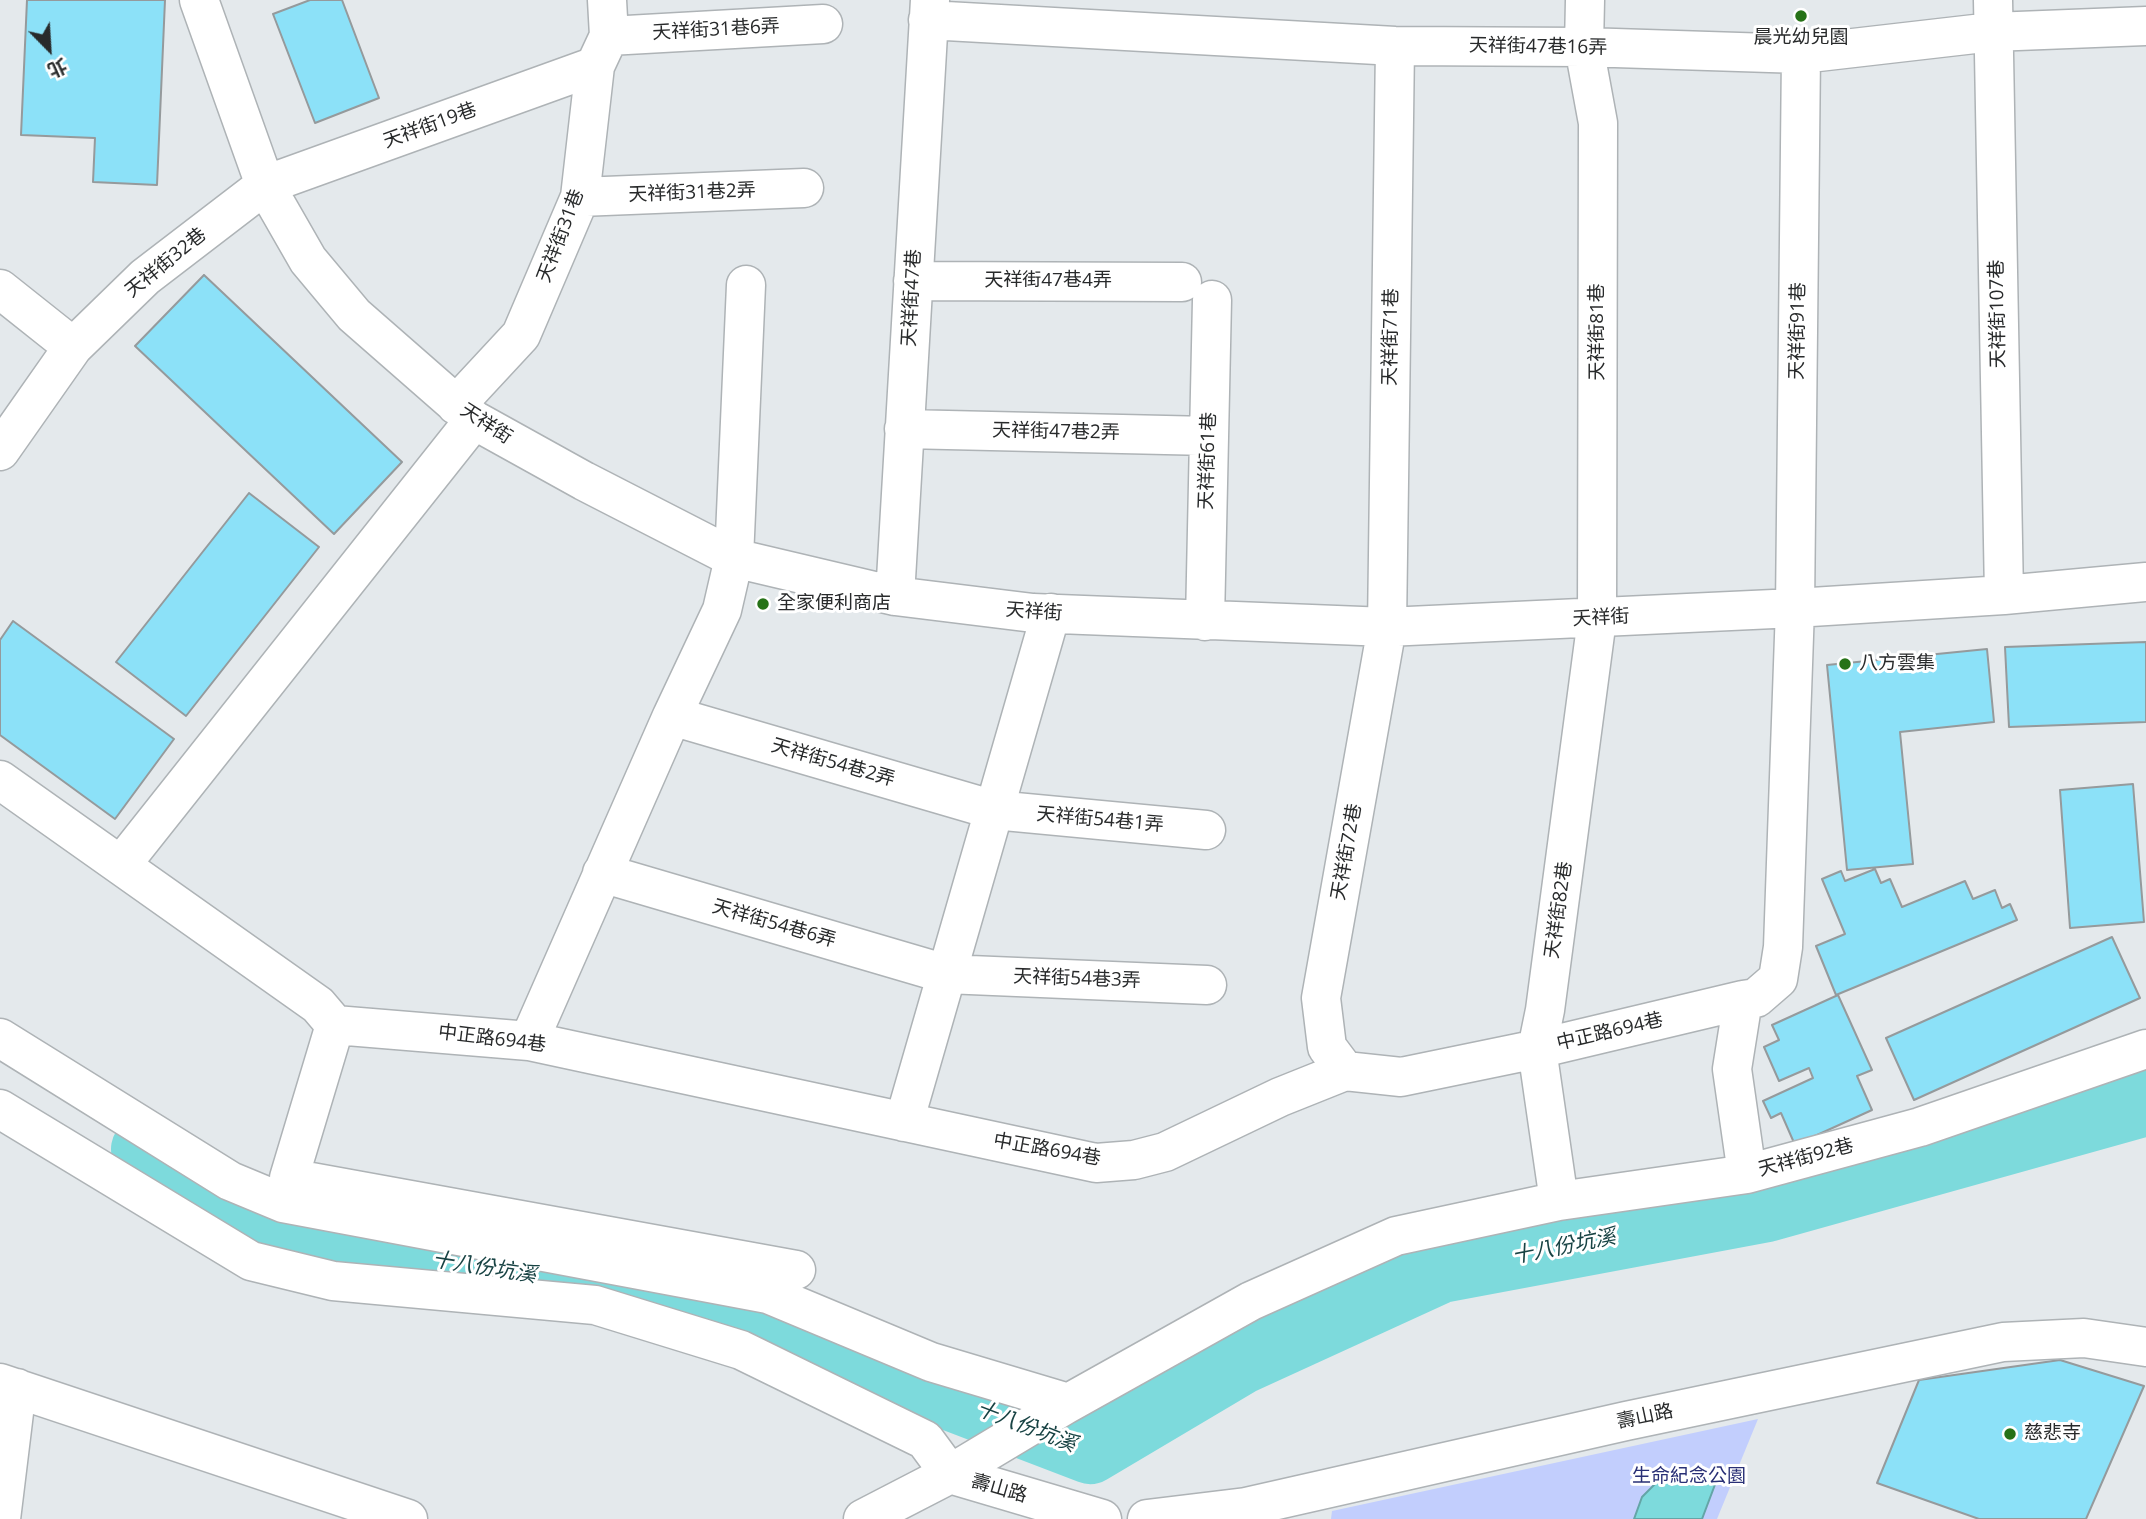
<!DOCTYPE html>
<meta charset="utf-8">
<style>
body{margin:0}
#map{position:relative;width:2146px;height:1519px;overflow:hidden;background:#e4e9ec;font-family:"Open Sans","Noto Sans TC",sans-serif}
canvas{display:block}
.north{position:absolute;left:14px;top:14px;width:70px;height:70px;-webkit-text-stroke:5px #fff;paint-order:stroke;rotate:156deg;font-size:19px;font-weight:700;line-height:28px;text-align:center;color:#282a2b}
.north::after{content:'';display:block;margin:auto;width:24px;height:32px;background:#282a2b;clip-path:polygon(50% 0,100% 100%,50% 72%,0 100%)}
</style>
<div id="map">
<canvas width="2146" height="1519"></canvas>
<div class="north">北</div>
</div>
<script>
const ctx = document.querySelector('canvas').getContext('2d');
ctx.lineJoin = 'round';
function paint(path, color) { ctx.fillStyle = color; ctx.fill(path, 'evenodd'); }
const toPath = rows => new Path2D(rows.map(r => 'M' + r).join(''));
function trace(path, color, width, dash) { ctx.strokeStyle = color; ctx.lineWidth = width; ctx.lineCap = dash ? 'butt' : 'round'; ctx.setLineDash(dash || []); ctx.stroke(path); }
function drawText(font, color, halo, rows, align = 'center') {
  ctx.font = font + ' "Open Sans","Noto Sans TC",sans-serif'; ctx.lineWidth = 6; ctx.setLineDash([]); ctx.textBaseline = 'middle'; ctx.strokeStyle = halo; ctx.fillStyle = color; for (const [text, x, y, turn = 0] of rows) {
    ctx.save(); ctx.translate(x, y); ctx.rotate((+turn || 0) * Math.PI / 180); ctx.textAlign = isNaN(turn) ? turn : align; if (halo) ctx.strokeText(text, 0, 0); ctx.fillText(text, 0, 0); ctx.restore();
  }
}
paint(toPath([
 [1758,1419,1717,1519,1331,1519,1332,1511]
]), '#c2cefd');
const water = toPath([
 [1682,1471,1719,1474,1702,1519,1634,1519,1642,1497,1659,1480,1682,1471]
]);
paint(water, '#7ddadc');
trace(water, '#64a5a7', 2);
trace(toPath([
 [144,1149,278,1235,640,1293,941,1394,1090,1451,1240,1362,1441,1270,1767,1209,2146,1103]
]), '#7ddadc', 66);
const building = toPath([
 [27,0,165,0,157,185,93,182,95,138,21,135,27,0],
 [310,0,342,0,379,98,315,123,273,14,310,0],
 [204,275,402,462,334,534,135,346,204,275],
 [249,493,319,547,186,716,116,662,249,493],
 [13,621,174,739,115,819,0,735,0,640,13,621],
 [2146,642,2146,722,2009,727,2005,647,2146,642],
 [1987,649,1994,722,1900,732,1913,864,1847,870,1827,665,1987,649],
 [2133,784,2144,922,2070,928,2060,790,2133,784],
 [1875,869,1881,883,1890,879,1902,907,1965,881,1973,899,1995,890,2002,908,2010,904,2017,920,1836,995,1816,946,1845,934,1822,879,1841,871,1845,881,1875,869],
 [2112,937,2140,998,1914,1100,1886,1038,2112,937],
 [1838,995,1872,1070,1857,1076,1872,1110,1795,1145,1781,1113,1771,1118,1763,1101,1813,1078,1809,1068,1779,1081,1764,1047,1779,1040,1772,1025,1838,995],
 [2060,1360,2144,1386,2086,1519,1979,1519,1877,1483,1919,1380,2060,1360]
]);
paint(building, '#8ce1f8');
trace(building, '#959a9c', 2);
const minor = toPath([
 [199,0,265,185,308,260,354,315,474,420,584,481,734,558,895,596,1033,613,1387,627,1795,608,2004,595,2146,582],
 [1993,0,2004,595],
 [928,20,1395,46,1584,47,1801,54,1992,32,2146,26],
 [609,36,823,24],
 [580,197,804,188],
 [913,281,1182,282],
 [0,289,73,347],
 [456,405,521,335,580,197,595,66,609,36,607,0],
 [904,429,1209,436],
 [0,451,73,347,145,277,265,185,595,66],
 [895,596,930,0],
 [1205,621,1212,300],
 [672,716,994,810,1206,830],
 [0,780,318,1005,335,1025,529,1041,1096,1163,1134,1160,1165,1152,1280,1097,1345,1071,1401,1077,1537,1049,1743,1000],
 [121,865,474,420],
 [602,873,946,974,1207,985],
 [335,1025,289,1178,796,1270],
 [0,1038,230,1181,283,1203,768,1294,931,1362,1068,1403],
 [529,1041,672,716,722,610,734,558,746,285],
 [1345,1071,1327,1047,1321,998,1387,627,1395,46],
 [0,1109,251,1261,333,1281,595,1305,741,1350,925,1440,950,1474],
 [904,1122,1051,613],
 [1747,1174,1732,1069,1743,1000,1756,998,1778,979,1783,947,1795,608,1801,54],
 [1559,1201,1537,1049,1545,1010,1597,619,1598,123,1584,47,1585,0],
 [0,1383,408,1519],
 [950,1474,1102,1519],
 [1,1519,17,1388],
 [863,1519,950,1474,1065,1405,1251,1301,1396,1236,1559,1201,1747,1174,1920,1127,2146,1049],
 [1147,1519,1246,1507,1626,1421,2003,1342,2084,1338,2146,1347]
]);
trace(minor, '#aeb3b6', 41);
trace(minor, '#fff', 38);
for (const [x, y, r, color] of [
 [1801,16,7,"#267217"],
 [763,604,7,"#267217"],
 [1845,664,7,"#267217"],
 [2010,1434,7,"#267217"]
]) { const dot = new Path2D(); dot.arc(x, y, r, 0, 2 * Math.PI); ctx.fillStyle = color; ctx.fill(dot); trace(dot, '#fff', 2.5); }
drawText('19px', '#282a2b', '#fff', [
 ["天祥街31巷6弄",716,30,-3],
 ["天祥街47巷16弄",1538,47,1],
 ["天祥街19巷",430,126,-20],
 ["天祥街31巷2弄",692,193,-2],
 ["天祥街31巷",561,236,-69],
 ["天祥街32巷",166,263,-39],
 ["天祥街47巷4弄",1048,281],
 ["天祥街47巷",912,298,-87],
 ["天祥街107巷",1998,314,-91],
 ["天祥街91巷",1798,331,-89],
 ["天祥街81巷",1598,332,-90],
 ["天祥街71巷",1391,337,-89],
 ["天祥街",486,424,33],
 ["天祥街47巷2弄",1056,432,1],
 ["天祥街61巷",1208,461,-88],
 ["天祥街",1034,612,4],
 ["天祥街",1601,618,-3],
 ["天祥街54巷2弄",833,763,16],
 ["天祥街54巷1弄",1100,820,5],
 ["天祥街72巷",1347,852,-80],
 ["天祥街82巷",1559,910,-82],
 ["天祥街54巷6弄",774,924,16],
 ["天祥街54巷3弄",1077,979,2],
 ["中正路694巷",1610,1032,-13],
 ["中正路694巷",492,1039,7],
 ["中正路694巷",1047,1150,10],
 ["天祥街92巷",1806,1158,-15],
 ["壽山路",1645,1417,-12],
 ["壽山路",999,1489,16]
]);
drawText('19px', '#282a2b', '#fff', [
 ["晨光幼兒園",1801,38,"center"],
 ["全家便利商店",777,604],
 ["八方雲集",1859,664],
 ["慈悲寺",2024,1434]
], 'left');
drawText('19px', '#293076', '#fff', [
 ["生命紀念公園",1689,1477]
]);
drawText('italic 21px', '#184344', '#fff', [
 ["十八份坑溪",1564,1247,-11],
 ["十八份坑溪",484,1268,9],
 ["十八份坑溪",1026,1427,21]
]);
</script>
